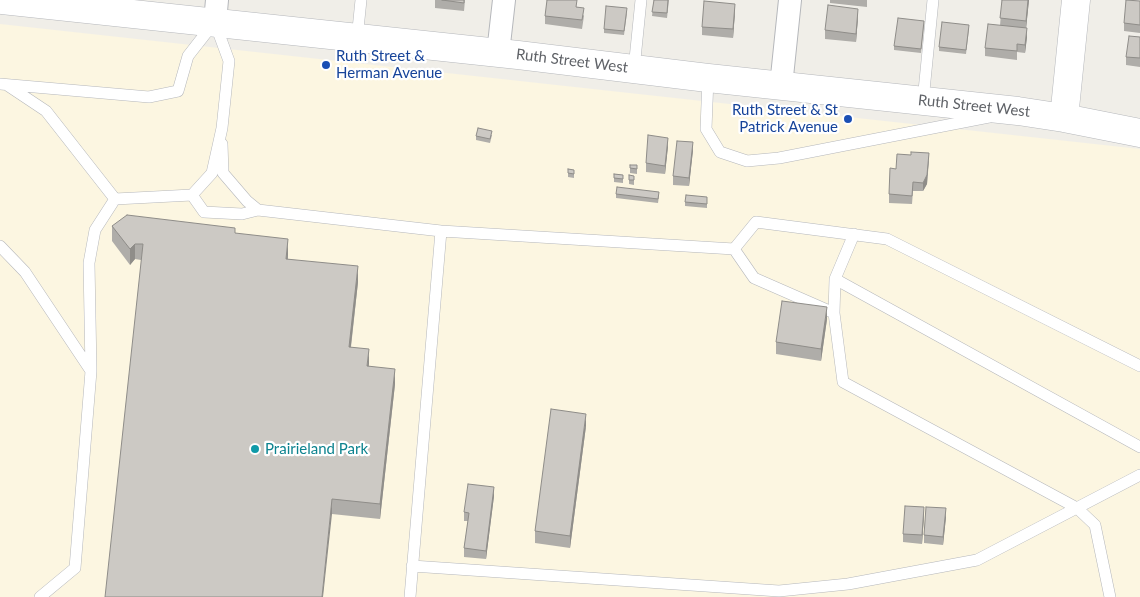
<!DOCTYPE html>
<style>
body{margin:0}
canvas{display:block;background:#f0eee8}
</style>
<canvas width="1140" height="597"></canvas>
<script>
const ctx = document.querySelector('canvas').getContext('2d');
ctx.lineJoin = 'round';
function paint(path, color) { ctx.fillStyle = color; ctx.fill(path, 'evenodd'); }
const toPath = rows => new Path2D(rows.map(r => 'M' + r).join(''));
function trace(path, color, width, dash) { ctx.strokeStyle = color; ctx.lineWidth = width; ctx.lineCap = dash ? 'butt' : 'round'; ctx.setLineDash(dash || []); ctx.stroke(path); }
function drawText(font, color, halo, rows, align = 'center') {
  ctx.font = font + ' Lato,sans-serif'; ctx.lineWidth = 4.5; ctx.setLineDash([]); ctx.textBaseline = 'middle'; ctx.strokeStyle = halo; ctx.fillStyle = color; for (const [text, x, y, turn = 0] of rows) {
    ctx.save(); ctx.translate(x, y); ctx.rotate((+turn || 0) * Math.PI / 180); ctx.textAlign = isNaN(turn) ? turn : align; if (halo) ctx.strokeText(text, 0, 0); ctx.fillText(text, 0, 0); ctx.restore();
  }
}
paint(toPath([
 [0,24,1140,149,1140,597,0,597]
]), '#fcf6e1');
const service = toPath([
 [357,39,361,0],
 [634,69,641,0],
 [708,78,706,129,720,152,747,161,779,158,989,117],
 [0,84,149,97,178,91,188,56,213,24],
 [7,85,46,111,115,199],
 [923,101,933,0],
 [222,144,223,173,247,201,258,210],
 [192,195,204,212,242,214,258,210,441,231,734,249],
 [115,199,192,195,212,173,222,128,229,61,215,23],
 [0,246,25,272,91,371],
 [835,279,1140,447],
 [834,313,835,279,854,234],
 [412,566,779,591,848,584,977,560,1140,475],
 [40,597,75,568,91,371,89,263,95,230,115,199],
 [410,597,441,231],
 [1110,597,1095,525,1077,508,843,382,834,313,754,278,734,249,756,222,887,239,1140,366]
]);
const minor = toPath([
 [215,22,217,0],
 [498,53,504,0],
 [781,86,790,0]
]);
const tertiary = toPath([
 [2,0,518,55,708,78,1018,111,1064,118,1140,133],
 [1064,118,1076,0]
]);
trace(service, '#b5b7bb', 12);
trace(minor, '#b5b7bb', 24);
trace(tertiary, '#b5b7bb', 29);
trace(service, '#fff', 11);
trace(minor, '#fff', 22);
trace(tertiary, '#fff', 28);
paint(toPath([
 [435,0,465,0,464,11,435,8],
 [654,0,669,0,667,18,652,16],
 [830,0,867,0,867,7,830,3],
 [1002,0,1029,0,1026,28,1027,37,1025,53,1017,52,1017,60,985,56,985,48,1000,26],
 [1140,1,1140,33,1124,31,1124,23],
 [578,7,584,16,582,29,545,24,545,16],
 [735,12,733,38,702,35,702,27],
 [627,13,624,35,604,33,604,29],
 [858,17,856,42,825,39,825,30],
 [924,25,921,53,894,50,894,46],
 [969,29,966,54,939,51,939,47],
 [1140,37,1140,67,1126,65,1126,57],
 [492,135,490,143,476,140,476,136],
 [668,146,665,174,646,172,646,163],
 [693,150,689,186,673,185,673,176],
 [929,161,927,184,923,191,913,191,912,204,889,203,889,194,896,169],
 [630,165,637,165,637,174,630,173],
 [568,169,574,170,574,178,568,177],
 [614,174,623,175,623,183,614,182],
 [629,175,634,180,634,185,629,184],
 [616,194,659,196,658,203,616,198],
 [707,201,707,208,685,206,685,202],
 [112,226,235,233,288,255,288,259,358,282,351,347,369,366,395,384,380,519,332,514,141,260,135,259,130,265,112,241],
 [827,319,821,361,776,354,776,342],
 [586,426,570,548,535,543,535,531],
 [494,496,486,559,464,557,464,548,468,521,464,521,464,512],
 [924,515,922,544,903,542,903,534],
 [946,517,943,545,924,543,924,535]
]), '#afada9');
paint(toPath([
 [1028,0,1029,0,1026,29,1026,21],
 [735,4,735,12,733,38,733,29],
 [858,9,858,17,856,42,856,34],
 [1027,28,1027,37,1025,53,1025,45],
 [668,138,668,146,665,174,665,166],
 [693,142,693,150,689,186,689,178],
 [929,153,927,184,923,191,923,183],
 [288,239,288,255,286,275,286,259],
 [135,244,135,259,130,265,130,249],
 [358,266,358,282,349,362,349,347],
 [827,307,827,319,821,361,821,349],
 [369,349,369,364,367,382,367,366],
 [395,369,395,384,380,519,380,504],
 [586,414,586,426,570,548,570,536],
 [494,487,494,496,486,559,486,551],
 [332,499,332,514,323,597,322,597],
 [924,507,924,515,922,544,922,535],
 [946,508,946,517,943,545,943,537]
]), '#8f8d89');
const building = toPath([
 [442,0,464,0,464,3,442,0],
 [547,0,577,0,576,7,584,8,582,20,545,16,547,0],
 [654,0,668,0,667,13,652,12,654,0],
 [1002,0,1028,0,1026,21,1000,18,1002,0],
 [1126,0,1140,1,1140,25,1124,23,1126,0],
 [704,1,735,4,733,29,702,27,704,1],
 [828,5,858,9,856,34,825,30,828,5],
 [606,6,627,8,624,31,604,29,606,6],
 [898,18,924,21,921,49,894,46,898,18],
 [942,22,969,25,966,50,939,47,942,22],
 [988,24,1027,28,1025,45,1017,44,1017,51,985,48,988,24],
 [1129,36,1140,37,1140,58,1126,57,1129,36],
 [478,128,492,131,490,139,476,136,478,128],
 [648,135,668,138,665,166,646,163,648,135],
 [677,141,693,142,689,178,673,176,677,141],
 [911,152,929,153,927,175,923,183,913,182,912,196,889,194,890,168,896,169,897,154,911,155,911,152],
 [630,165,637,165,637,169,630,168,630,165],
 [568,169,574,170,574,174,568,173,568,169],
 [614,174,623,175,623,179,614,178,614,174],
 [629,175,634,176,634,180,629,180,629,175],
 [617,187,659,192,658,199,616,194,617,187],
 [686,195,707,197,707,204,685,202,686,195],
 [127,215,235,228,235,233,288,239,286,259,358,266,349,347,369,349,367,366,395,369,380,504,332,499,322,597,105,597,143,244,135,244,130,249,112,226,127,215],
 [782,301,827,307,821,349,776,342,782,301],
 [551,409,586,414,570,536,535,531,551,409],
 [468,484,494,487,486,551,464,548,469,513,464,512,468,484],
 [905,506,924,507,922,535,903,534,905,506],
 [926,507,946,508,943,537,924,535,926,507]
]);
paint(building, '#ccc9c4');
trace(building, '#8f8d89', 1);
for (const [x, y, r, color] of [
 [326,65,5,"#1a4fb4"],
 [848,119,5,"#1a4fb4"],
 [255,449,5,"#0f9aa8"]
]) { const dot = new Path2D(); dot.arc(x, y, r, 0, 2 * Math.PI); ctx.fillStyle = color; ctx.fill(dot); trace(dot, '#fff', 2); }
drawText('15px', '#164399', '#fff', [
 ["Ruth Street &",336,56],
 ["Herman Avenue",336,73],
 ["Ruth Street & St",838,110,"right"],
 ["Patrick Avenue",838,127,"right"]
], 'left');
drawText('15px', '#5f6267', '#fff', [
 ["Ruth Street West",572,61,7],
 ["Ruth Street West",974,106,6]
]);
drawText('15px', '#0d838f', '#fff', [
 ["Prairieland Park",265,449]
], 'left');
</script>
